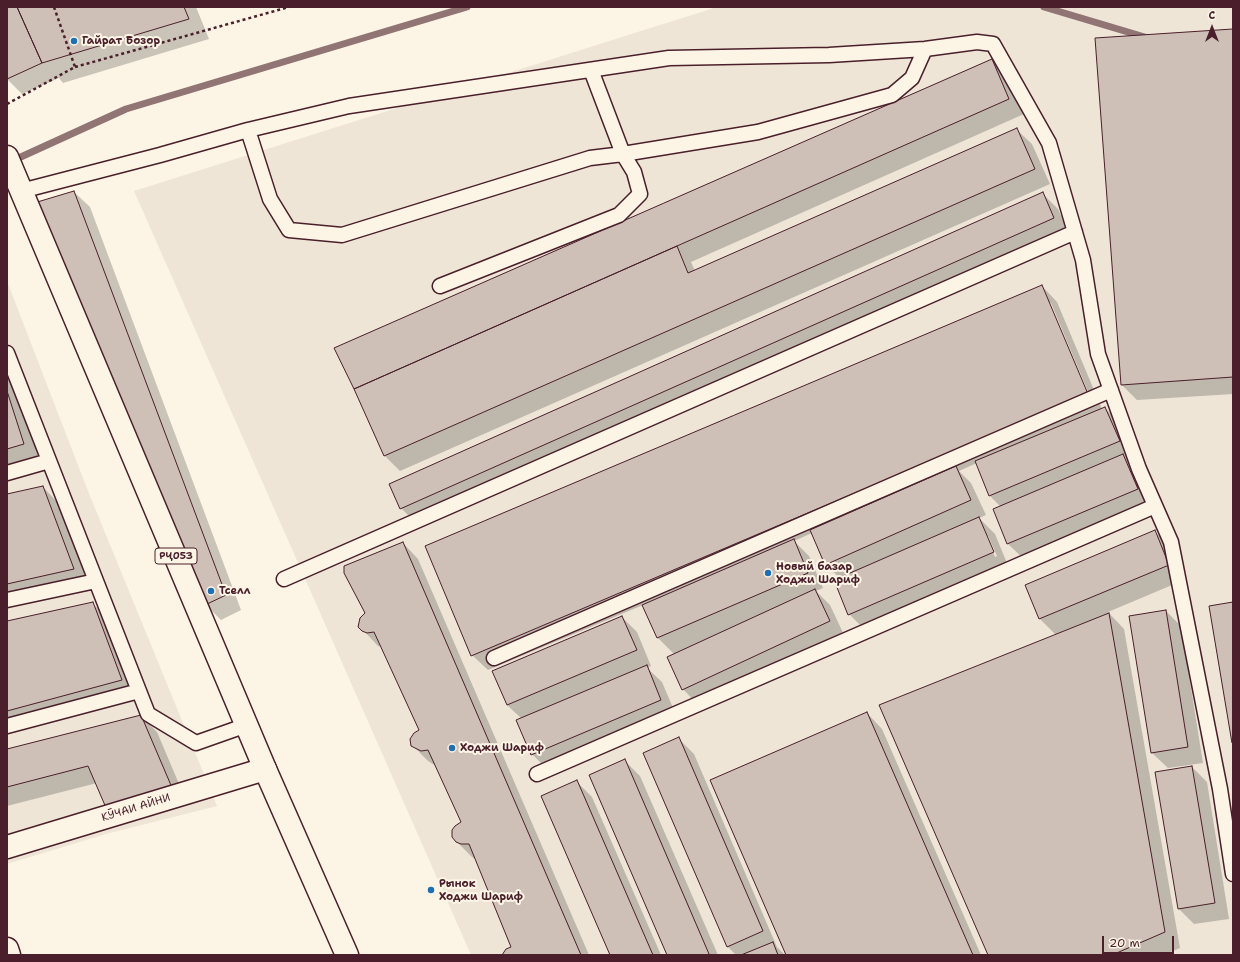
<!DOCTYPE html>
<meta charset="utf-8">
<style>
body{margin:0}
#map{position:relative;width:1240px;height:962px;overflow:hidden;background:#fcf5e5;font-family:"Shantell Sans",sans-serif}
canvas{display:block}
.frame{position:absolute;inset:0;border:8px solid #4a1f2b;pointer-events:none}
.north{position:absolute;left:1192px;top:8px;width:40px;height:40px;-webkit-text-stroke:3px #fcf5e5;paint-order:stroke;rotate:0deg;font-size:11px;font-weight:700;line-height:16px;text-align:center;color:#4a1f2b}
.north::after{content:'';display:block;margin:auto;width:14px;height:18px;background:#4a1f2b;clip-path:polygon(50% 0,100% 100%,50% 72%,0 100%)}
.scale{position:absolute;left:1102px;top:936px;width:72px;height:18px;box-sizing:border-box;border:2px solid #4a1f2b;border-top:0;padding-left:5px;font-size:12px;line-height:14px;white-space:nowrap;color:#4a1f2b;-webkit-text-stroke:3px #fcf5e5;paint-order:stroke}
</style>
<div id="map">
<canvas width="1240" height="962"></canvas>
<div class="frame"></div>
<div class="north">С</div>
<div class="scale">20 m</div>
</div>
<script>
const ctx = document.querySelector('canvas').getContext('2d');
ctx.lineJoin = 'round';
function paint(path, color) { ctx.fillStyle = color; ctx.fill(path, 'evenodd'); }
const toPath = rows => new Path2D(rows.map(r => 'M' + r).join(''));
function trace(path, color, width, dash) { ctx.strokeStyle = color; ctx.lineWidth = width; ctx.lineCap = dash ? 'butt' : 'round'; ctx.setLineDash(dash || []); ctx.stroke(path); }
function drawText(font, color, halo, rows, align = 'center') {
  ctx.font = font + ' "Shantell Sans",sans-serif'; ctx.lineWidth = 4; ctx.setLineDash([]); ctx.textBaseline = 'middle'; ctx.strokeStyle = halo; ctx.fillStyle = color; for (const [text, x, y, turn = 0] of rows) {
    ctx.save(); ctx.translate(x, y); ctx.rotate((+turn || 0) * Math.PI / 180); ctx.textAlign = isNaN(turn) ? turn : align; if (halo) ctx.strokeText(text, 0, 0); ctx.fillText(text, 0, 0); ctx.restore();
  }
}
paint(toPath([
 [717,7,1233,7,1233,955,471,955,134,191],
 [7,281,88,491,217,806,106,834,7,864]
]), '#eee5d7');
paint(toPath([
 [7,7,196,7,209,39,63,83,59,78,22,94,7,79],
 [1233,30,1233,394,1137,400,1122,385],
 [991,60,1007,76,1024,114,691,262,695,271,1016,129,1032,144,1050,184,400,471,385,456,355,388],
 [74,192,90,207,241,610,221,620,206,605],
 [1043,194,1058,209,1069,234,417,524,401,508],
 [1042,286,1057,302,1102,409,1105,408,1120,423,1134,457,1127,460,1138,471,1153,505,1024,559,1008,544,994,510,1001,507,990,496,977,463,959,471,971,483,986,515,979,518,995,534,1009,568,865,630,849,614,840,578,825,564,812,533,794,541,809,556,823,588,816,591,830,605,845,637,698,705,683,689,674,654,658,638,643,605,488,670,472,655],
 [1049,303,1051,303,1091,399,1089,399],
 [986,536,988,536,997,556,995,557],
 [7,374,13,379,39,459,7,469],
 [43,487,58,503,89,584,7,603,7,495],
 [1154,531,1170,546,1184,580,1108,612,1124,629,1180,948,1163,955,989,955,1056,635,1040,619,1026,585],
 [403,543,418,559,589,955,503,955,512,947,476,859,473,858,457,842,462,823,436,766,428,761,412,745,421,730,382,647,378,646,363,630,366,614],
 [92,603,108,618,137,695,7,730,7,622],
 [1166,611,1181,626,1203,763,1168,768,1152,753,1130,617],
 [622,617,637,632,651,666,647,668,662,682,676,715,548,770,532,754,522,719,507,705],
 [867,713,882,729,981,955,787,955],
 [141,716,157,732,188,805,123,824,108,809,97,783,7,806,7,750],
 [678,738,694,754,777,947,785,955,736,955,728,947],
 [625,761,640,776,718,955,668,955],
 [1192,767,1207,782,1229,919,1194,924,1179,909,1157,773],
 [576,781,592,797,661,955,611,955]
]), '#0003');
trace(toPath([
 [1044,7,1148,38],
 [12,161,126,109,467,7]
]), '#917474', 7);
const building = toPath([
 [7,7,17,7,42,63,7,79,7,7],
 [17,7,184,7,189,19,42,63,17,7],
 [1233,29,1233,377,1121,385,1095,38,1233,29],
 [992,59,1009,99,354,389,334,348,992,59],
 [1017,128,1035,169,384,456,354,389,677,246,688,273,1017,128],
 [74,191,226,595,205,605,34,203,74,191],
 [1043,192,1054,218,400,509,389,484,1043,192],
 [1042,285,1088,394,471,656,425,546,1042,285],
 [7,391,24,444,7,449,7,391],
 [1105,407,1120,441,989,496,975,461,1105,407],
 [1123,454,1138,489,1007,544,993,509,1123,454],
 [956,466,971,500,825,565,810,530,956,466],
 [43,486,74,569,7,584,7,494,43,486],
 [979,517,994,552,848,615,834,580,979,517],
 [1155,530,1169,565,1039,619,1025,585,1155,530],
 [794,539,808,573,657,638,642,605,794,539],
 [403,542,581,955,502,955,506,949,511,947,469,844,461,844,456,842,452,837,452,830,455,826,461,822,428,750,421,751,411,746,410,739,414,733,419,730,374,632,367,633,362,631,358,627,360,618,365,613,344,573,344,566,403,542],
 [815,589,830,621,682,690,667,657,815,589],
 [93,602,122,680,7,711,7,621,93,602],
 [1233,602,1233,743,1232,743,1209,606,1233,602],
 [1166,610,1188,747,1151,753,1129,616,1166,610],
 [1109,613,1165,932,1112,955,988,955,879,705,1109,613],
 [622,616,637,650,507,705,492,671,622,616],
 [647,665,661,700,531,755,516,720,647,665],
 [867,712,973,955,786,955,710,780,867,712],
 [141,715,173,790,107,810,88,766,7,787,7,749,141,715],
 [679,737,763,931,727,947,643,753,679,737],
 [625,759,709,954,707,955,667,955,589,775,625,759],
 [1192,766,1215,903,1178,909,1155,772,1192,766],
 [577,780,653,955,610,955,541,796,577,780],
 [773,942,778,955,741,955,773,942]
]);
paint(building, '#cfc0b7');
trace(building, '#4a1f2b', 1);
const service = toPath([
 [248,130,270,199,289,230,342,235,590,158,623,154,758,132,892,95,912,78,925,49],
 [21,191,160,155,248,130,349,106,669,58,829,55,925,49,977,42,993,44,1049,143,1083,260,1098,354,1139,469,1171,542,1220,789,1233,874],
 [440,286,619,215,640,194,634,172,623,154,591,70],
 [7,353,148,714,196,743,247,725],
 [7,473,49,461],
 [284,579,1075,232],
 [7,600,96,581],
 [494,658,1111,390],
 [7,726,139,691],
 [537,774,1155,506]
]);
const minor = toPath([
 [7,847,265,769],
 [7,949,9,955]
]);
const primary = toPath([
 [7,157,265,769,347,955]
]);
trace(service, '#4a1f2b', 17);
trace(minor, '#4a1f2b', 25);
trace(primary, '#4a1f2b', 25);
trace(toPath([
 [75,67,289,7],
 [7,104,75,67,54,7]
]), '#4a1f2b', 2.5, [3, 3]);
trace(service, '#fcf5e5', 14);
trace(minor, '#fcf5e5', 22);
trace(primary, '#fcf5e5', 22);
for (const [x, y, r, color] of [
 [74,41,4,"#1f6fb2"],
 [768,573,4,"#1f6fb2"],
 [211,591,4,"#1f6fb2"],
 [452,748,4,"#1f6fb2"],
 [431,890,4,"#1f6fb2"]
]) { const dot = new Path2D(); dot.arc(x, y, r, 0, 2 * Math.PI); ctx.fillStyle = color; ctx.fill(dot); trace(dot, '#fcf5e5', 1.5); }
for (const [x, y, w] of [
 [176,556,42]
]) { const box = new Path2D(); box.roundRect(x - w / 2, y - 8, w, 16, 3); ctx.fillStyle = '#fcf5e5'; ctx.fill(box); trace(box, '#4a1f2b', 1); }
drawText('bold 10px', '#4a1f2b', null, [
 ["РҶ053",176,556]
]);
drawText('bold 11px', '#4a1f2b', '#fcf5e5', [
 ["Гайрат Бозор",82,41],
 ["Новый базар",776,567],
 ["Ходжи Шариф",776,580],
 ["Тселл",219,591],
 ["Ходжи Шариф",460,748],
 ["Рынок",439,884],
 ["Ходжи Шариф",439,897]
], 'left');
drawText('11px', '#4a1f2b', '#fcf5e5', [
 ["КӮЧАИ АЙНИ",136,808,-17]
]);
</script>
